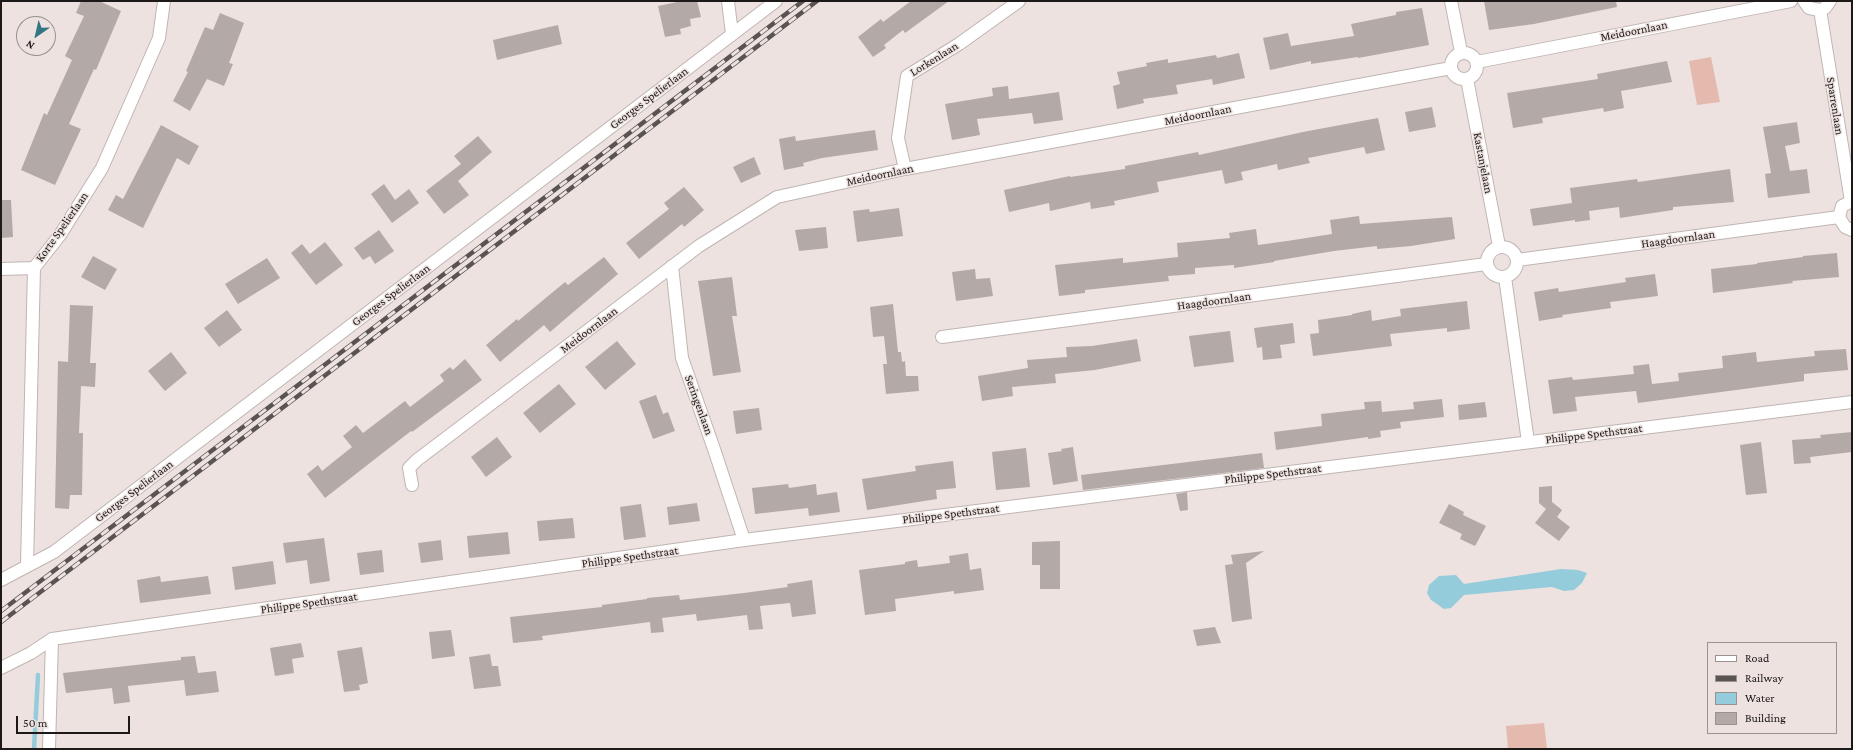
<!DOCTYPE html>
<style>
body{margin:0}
#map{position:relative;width:1853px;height:750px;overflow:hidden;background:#ede2df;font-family:"Crimson Pro",serif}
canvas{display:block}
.frame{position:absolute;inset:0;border:2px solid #1c1918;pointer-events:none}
.legend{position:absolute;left:1707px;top:642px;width:130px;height:92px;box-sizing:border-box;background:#ede2df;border:1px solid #99928f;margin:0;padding:5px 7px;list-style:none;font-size:12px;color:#1c1918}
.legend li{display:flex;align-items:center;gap:8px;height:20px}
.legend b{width:20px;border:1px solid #99928f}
.north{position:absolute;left:16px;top:16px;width:40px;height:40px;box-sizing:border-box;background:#ede2df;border:1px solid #99928f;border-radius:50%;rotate:214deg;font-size:11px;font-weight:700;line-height:16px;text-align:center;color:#1c1918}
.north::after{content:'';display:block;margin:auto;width:14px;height:18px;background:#327585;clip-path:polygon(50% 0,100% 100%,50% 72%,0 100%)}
.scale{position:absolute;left:16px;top:716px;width:114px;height:18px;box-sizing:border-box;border:2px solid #1c1918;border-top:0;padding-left:5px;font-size:12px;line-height:14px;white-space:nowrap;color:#1c1918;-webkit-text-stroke:3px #ede2df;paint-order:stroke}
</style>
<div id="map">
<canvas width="1853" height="750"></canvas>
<div class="frame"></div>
<ul class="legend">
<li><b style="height:5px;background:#fff"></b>Road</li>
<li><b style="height:5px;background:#595452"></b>Railway</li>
<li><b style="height:11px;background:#95ccdb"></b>Water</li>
<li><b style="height:11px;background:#b3a9a6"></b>Building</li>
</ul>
<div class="north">N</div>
<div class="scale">50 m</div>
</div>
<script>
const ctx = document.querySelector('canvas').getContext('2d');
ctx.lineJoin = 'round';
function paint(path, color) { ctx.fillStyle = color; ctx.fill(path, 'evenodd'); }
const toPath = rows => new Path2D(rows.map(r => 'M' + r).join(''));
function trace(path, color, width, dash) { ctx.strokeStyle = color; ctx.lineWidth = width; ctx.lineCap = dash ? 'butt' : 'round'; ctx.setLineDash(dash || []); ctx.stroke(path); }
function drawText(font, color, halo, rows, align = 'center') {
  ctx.font = font + ' "Crimson Pro",serif'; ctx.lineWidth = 3; ctx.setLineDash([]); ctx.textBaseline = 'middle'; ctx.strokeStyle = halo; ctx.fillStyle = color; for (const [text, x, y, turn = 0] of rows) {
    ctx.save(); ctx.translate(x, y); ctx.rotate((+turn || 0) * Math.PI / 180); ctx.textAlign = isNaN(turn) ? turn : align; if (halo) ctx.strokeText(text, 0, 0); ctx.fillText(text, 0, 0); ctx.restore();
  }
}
paint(toPath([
 [1711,57,1720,102,1697,105,1689,61],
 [1544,723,1547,749,1508,749,1506,726]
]), '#e4baae');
paint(toPath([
 [1561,569,1578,570,1587,573,1582,583,1574,590,1564,591,1552,587,1464,595,1451,608,1444,609,1431,600,1427,593,1429,585,1439,576,1456,575,1464,584]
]), '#95ccdb');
trace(toPath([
 [34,749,38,675]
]), '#95ccdb', 4.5);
paint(toPath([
 [81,1,99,1,121,11,96,70,94,69,69,124,81,129,55,185,21,170,44,113,47,115,72,60,65,56,84,16,76,13],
 [682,1,697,1,701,17,690,19,691,26,680,29,681,34,665,37,658,6],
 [911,1,949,1,905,33,903,30,884,45,886,48,873,57,858,37,881,19,883,22],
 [1484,1,1616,1,1617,7,1534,24,1489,30],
 [1422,8,1429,45,1358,58,1358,57,1311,64,1311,61,1270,70,1263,38,1288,33,1291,46,1354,36,1351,24,1396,15,1396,12],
 [220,13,244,23,229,63,233,64,224,86,207,79,190,111,173,101,188,72,186,71,205,27,213,30],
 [558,25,562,44,497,60,493,40],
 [1239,53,1245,78,1213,85,1212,79,1176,85,1178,94,1143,99,1144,103,1117,109,1113,86,1120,84,1117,72,1147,66,1146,63,1168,59,1168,63,1216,55,1217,58],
 [1667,61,1672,82,1621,91,1624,108,1604,112,1603,108,1542,118,1543,123,1513,128,1507,93,1598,79,1597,74],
 [1008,86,1009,99,1059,92,1063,120,1034,124,1032,113,977,119,980,135,952,140,945,104,993,96,992,88],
 [1432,107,1436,127,1409,132,1405,112],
 [1378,118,1385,150,1366,154,1364,147,1308,158,1310,163,1278,170,1277,164,1241,172,1243,180,1225,184,1222,170,1157,182,1159,192,1114,201,1115,205,1091,209,1090,202,1050,211,1049,203,1009,212,1004,190,1070,176,1070,177,1125,169,1125,166,1198,152,1199,155,1303,132],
 [1797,122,1800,143,1785,146,1790,171,1807,169,1810,193,1768,198,1765,174,1771,173,1763,127],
 [161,125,199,146,189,165,177,158,143,228,108,210,116,195,123,199],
 [875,130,878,150,822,158,803,163,804,166,784,170,779,139,795,136,796,141],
 [478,136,492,152,458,181,469,195,444,214,426,191,461,164,454,156],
 [754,157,761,174,741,183,733,167],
 [1730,169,1734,202,1673,207,1673,210,1620,218,1619,207,1589,211,1590,220,1575,222,1575,220,1533,226,1530,209,1572,203,1570,188,1637,179,1638,182],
 [384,184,395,200,409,189,419,203,392,223,371,194],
 [684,187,704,210,684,227,682,224,639,259,626,243,669,209,664,203],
 [1,200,11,200,13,237,1,238],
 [899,208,903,236,857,242,853,211,869,209,870,212],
 [1359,216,1360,224,1452,217,1455,239,1411,246,1377,249,1377,246,1334,251,1274,261,1274,262,1234,268,1234,265,1195,268,1195,274,1168,276,1169,281,1085,290,1085,293,1059,296,1055,265,1123,258,1123,263,1178,257,1177,243,1230,238,1229,233,1256,229,1258,245,1287,241,1332,234,1330,220],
 [826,227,828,248,799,251,795,230],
 [379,230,394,251,375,264,370,256,363,260,354,248],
 [325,242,343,265,316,285,291,253,302,244,310,254],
 [1837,253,1839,277,1792,281,1793,283,1713,293,1711,269,1757,264,1757,263,1803,257,1803,256],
 [93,256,117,269,105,290,81,277],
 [604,257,618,274,550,332,544,325,500,362,486,345,517,319,518,321,565,282,568,285],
 [267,258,280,278,238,304,225,284],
 [975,269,976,279,990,278,993,296,956,301,952,272],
 [1655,274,1658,296,1610,302,1611,308,1562,315,1563,317,1539,321,1534,292,1558,288,1559,292,1626,282,1625,278],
 [732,277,737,316,732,316,741,372,713,376,698,281],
 [1467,301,1470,329,1447,332,1447,328,1390,334,1392,346,1313,356,1310,334,1319,333,1318,320,1352,315,1352,314,1371,310,1372,321,1401,316,1400,309],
 [893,304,898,352,901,352,902,362,905,361,906,376,918,376,919,391,886,394,883,364,887,364,884,336,873,337,870,307],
 [70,305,93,306,90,363,96,363,95,387,81,386,79,433,83,433,82,495,70,495,69,509,55,508,58,361,68,362],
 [227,310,242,330,219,347,204,328],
 [1293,323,1295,343,1280,345,1282,358,1263,360,1262,347,1257,348,1254,328],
 [1230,331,1234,362,1194,367,1189,336],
 [1137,339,1141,361,1095,370,1055,374,1056,383,1012,387,1013,396,982,401,978,376,1028,368,1027,360,1067,357,1066,347,1092,346],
 [617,341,636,364,605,390,585,367],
 [1846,349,1848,370,1804,374,1804,381,1638,403,1636,391,1575,397,1577,411,1553,414,1548,380,1572,377,1573,380,1634,374,1633,366,1649,364,1652,384,1679,381,1678,373,1723,368,1722,356,1756,352,1757,362,1815,356,1814,351],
 [171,352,187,373,165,391,148,371],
 [465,359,482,380,412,432,411,431,325,498,307,474,318,465,322,471,352,447,343,436,356,425,363,433,405,401,410,407,444,381,440,375,450,367,453,370],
 [559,384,576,404,540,433,523,413],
 [656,395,663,414,668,412,675,431,653,439,639,401],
 [1442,399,1444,417,1400,422,1401,428,1380,431,1381,437,1368,439,1368,437,1276,450,1274,432,1322,426,1321,414,1365,409,1364,402,1381,401,1382,412,1414,409,1413,402],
 [1485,402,1487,417,1459,420,1458,405],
 [759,408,762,430,736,434,733,411],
 [1852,432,1852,452,1810,457,1811,463,1794,464,1792,440,1821,438,1820,435],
 [497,437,512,457,486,477,471,457],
 [1761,442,1767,493,1746,495,1740,445],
 [1073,447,1078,481,1053,485,1048,453,1062,451,1061,449],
 [1026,448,1030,487,996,490,992,452],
 [1262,453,1264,468,1083,490,1081,475],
 [953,461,956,488,936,490,937,499,867,510,862,479,916,471,915,466],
 [788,484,789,488,816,484,817,495,837,492,840,512,809,516,808,508,755,514,752,488],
 [1552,486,1552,502,1562,510,1557,517,1570,527,1559,541,1535,523,1546,509,1539,503,1539,487],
 [1187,492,1188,510,1180,511,1176,494],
 [697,503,700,521,669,525,667,507],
 [641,504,646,537,624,540,620,507],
 [1449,504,1464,512,1463,515,1486,526,1475,546,1460,539,1462,534,1439,523],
 [573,518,575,538,539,541,537,521],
 [508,532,510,554,469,558,467,536],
 [324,538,330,581,310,584,307,560,286,563,283,543],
 [441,540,443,560,421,563,418,543],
 [1060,541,1060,589,1040,589,1040,565,1032,565,1032,542],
 [382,550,384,572,360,575,357,553],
 [1264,551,1246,563,1252,619,1232,622,1225,565,1233,564,1231,555],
 [968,553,970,570,981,568,984,590,954,594,954,591,895,599,896,611,865,615,859,570,905,564,905,562,917,560,918,567,950,563,949,556],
 [273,561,276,584,235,590,232,567],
 [160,576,161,582,208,576,211,594,140,603,137,580],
 [812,580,816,614,792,617,790,603,760,606,763,629,749,630,747,615,697,621,696,614,662,618,664,632,651,633,650,622,542,636,543,640,513,643,510,617,602,607,602,605,647,599,647,598,679,595,680,600,744,593,788,587,787,584],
 [1215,627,1221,643,1197,646,1193,630],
 [451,630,455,656,432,659,429,632],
 [301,643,304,657,292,659,294,673,275,676,270,648],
 [362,647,368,683,359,685,360,690,344,692,337,651],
 [490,654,492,666,498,666,501,686,474,689,469,657],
 [195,656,198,673,216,671,219,692,186,696,184,680,128,686,130,702,114,704,112,688,66,693,63,673,181,660,181,657]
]), '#b3a9a6');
const street = toPath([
 [728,1,732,34],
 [1451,1,1461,52],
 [1804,1,1809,8,1820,10,1825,8,1830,1],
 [1820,10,1851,201],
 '1451 66a13 13 0 1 1 26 0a13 13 0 1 1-26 0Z',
 [1477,62,1791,1],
 [1467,79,1499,246],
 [905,169,898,138,907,76,959,44,1019,1],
 [1852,201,1842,206,1839,217,1845,227,1852,230],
 '1487 262a15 15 0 1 1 30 0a15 15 0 1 1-30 0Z',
 [1517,260,1839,217],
 [672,266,682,358,714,449,744,540],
 [1,269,34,268],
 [1505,277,1528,442],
 [942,337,1486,264],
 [412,485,409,468,417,460,699,246,777,197,905,169,1451,68],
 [27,565,34,268,60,235,102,168,159,38,164,1],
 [1,580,54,552,776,1],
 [1,668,31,653,52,639,744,540,1852,402],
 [49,749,52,639]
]);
trace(street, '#bfb5b2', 14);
trace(street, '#fff', 12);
const rail = toPath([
 [1,611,803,1],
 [1,622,817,1]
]);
trace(rail, '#595452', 4.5);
trace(rail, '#ede2df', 3, [9]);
drawText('12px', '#1c1918', '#ede2df', [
 ["Meidoornlaan",1634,31,-11],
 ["Lorkenlaan",934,59,-32],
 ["Georges Spelierlaan",649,98,-37],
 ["Sparrenlaan",1835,106,81],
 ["Meidoornlaan",1198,115,-11],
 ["Kastanjelaan",1483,163,79],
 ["Meidoornlaan",880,175,-12],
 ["Korte Spelierlaan",62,227,-55],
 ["Haagdoornlaan",1678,239,-8],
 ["Georges Spelierlaan",391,295,-37],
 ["Haagdoornlaan",1214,301,-8],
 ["Meidoornlaan",589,330,-37],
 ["Seringenlaan",699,405,70],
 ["Philippe Spethstraat",1594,434,-7],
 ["Philippe Spethstraat",1273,474,-7],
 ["Georges Spelierlaan",134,491,-37],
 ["Philippe Spethstraat",951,514,-7],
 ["Philippe Spethstraat",630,557,-8],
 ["Philippe Spethstraat",309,603,-8]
]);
</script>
